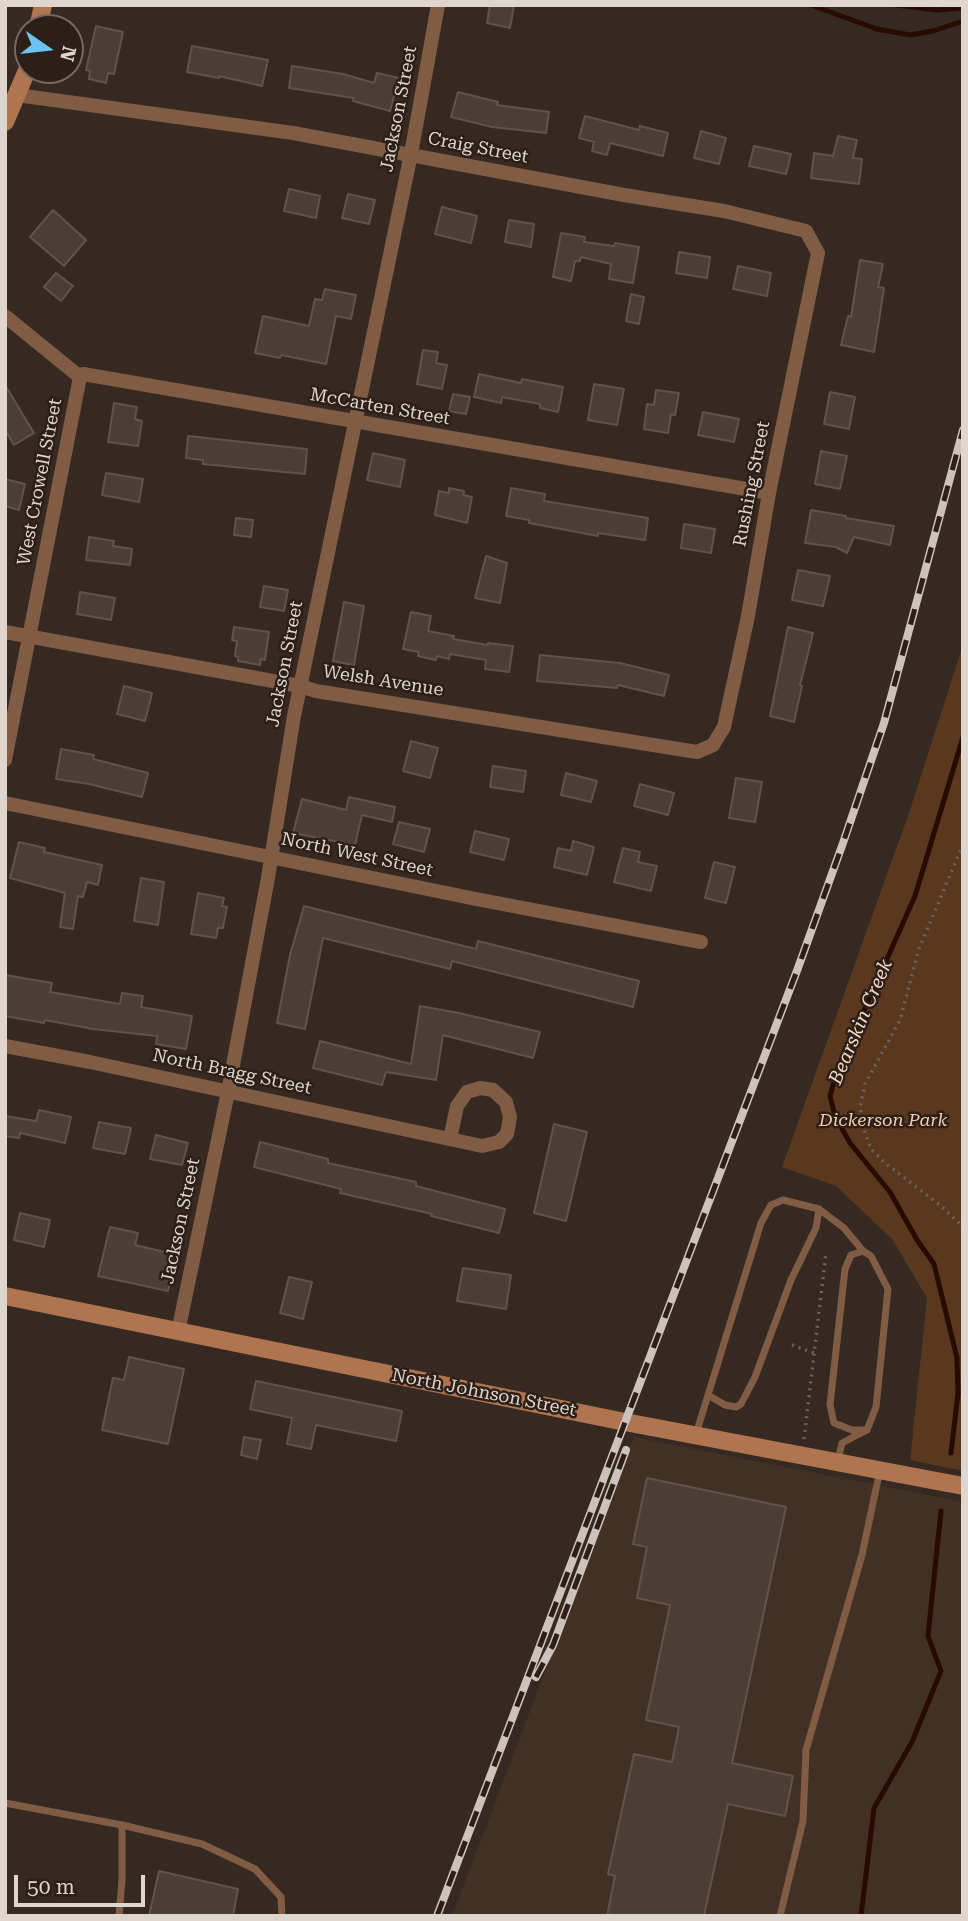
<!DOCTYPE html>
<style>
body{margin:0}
#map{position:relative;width:968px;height:1921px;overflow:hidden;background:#362921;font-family:"Roboto Serif",serif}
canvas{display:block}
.frame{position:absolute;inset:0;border:7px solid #dfd6d0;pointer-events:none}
.north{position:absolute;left:14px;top:14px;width:70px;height:70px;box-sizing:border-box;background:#2c1f17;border:2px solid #746861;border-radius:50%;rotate:104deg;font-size:19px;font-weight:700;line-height:28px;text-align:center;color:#dfd6d0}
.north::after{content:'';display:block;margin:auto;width:24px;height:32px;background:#6bc3f2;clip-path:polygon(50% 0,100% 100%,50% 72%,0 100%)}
.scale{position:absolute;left:14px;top:1875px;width:131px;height:32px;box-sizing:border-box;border:4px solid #dfd6d0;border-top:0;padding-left:9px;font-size:21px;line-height:24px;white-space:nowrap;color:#dfd6d0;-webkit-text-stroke:5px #2c1f17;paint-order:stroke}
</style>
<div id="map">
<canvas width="968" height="1921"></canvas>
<div class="frame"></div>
<div class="north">N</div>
<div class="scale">50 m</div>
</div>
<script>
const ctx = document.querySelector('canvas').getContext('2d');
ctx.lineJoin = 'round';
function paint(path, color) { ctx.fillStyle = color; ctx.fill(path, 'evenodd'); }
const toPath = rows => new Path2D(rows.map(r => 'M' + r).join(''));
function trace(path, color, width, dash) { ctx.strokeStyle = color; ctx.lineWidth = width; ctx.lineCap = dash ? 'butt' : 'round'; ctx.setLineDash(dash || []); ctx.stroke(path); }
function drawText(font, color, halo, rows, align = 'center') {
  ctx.font = font + ' "Roboto Serif",serif'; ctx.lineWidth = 5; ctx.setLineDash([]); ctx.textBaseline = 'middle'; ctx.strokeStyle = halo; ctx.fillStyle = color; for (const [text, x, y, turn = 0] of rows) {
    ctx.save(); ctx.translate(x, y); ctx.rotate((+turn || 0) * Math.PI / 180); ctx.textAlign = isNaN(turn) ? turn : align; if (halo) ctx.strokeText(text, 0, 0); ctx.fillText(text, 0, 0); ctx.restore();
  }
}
paint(toPath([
 [634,1437,963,1502,963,1916,452,1916]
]), '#433024');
paint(toPath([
 [963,645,963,1471,910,1460,927,1298,892,1239,836,1186,782,1167,910,810]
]), '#5a371f');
trace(toPath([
 [811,5,877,29,910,35,933,31,963,21],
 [896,5,937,10,963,8],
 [951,1453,958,1393,957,1358,934,1264,917,1240,890,1192,850,1143,835,1116,830,1096,837,1071,915,896,963,737],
 [861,1916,874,1808,912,1742,941,1671,928,1636,941,1511]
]), '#280b00', 5);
const building = toPath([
 [490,5,514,5,510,28,487,23,490,5],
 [96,26,123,32,114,74,108,73,106,83,89,79,90,71,86,70,96,26],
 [192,46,268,60,262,86,219,76,219,78,187,72,192,46],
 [292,66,343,74,374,83,377,73,399,78,390,111,353,101,354,98,289,88,292,66],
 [458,92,498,102,497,105,549,112,546,133,492,127,451,117,458,92],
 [585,116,639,130,640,126,668,133,663,156,610,143,607,155,592,151,594,142,579,138,585,116],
 [701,131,726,138,719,164,694,158,701,131],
 [838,136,857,140,853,158,862,159,859,184,811,178,814,153,833,156,838,136],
 [754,146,791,154,786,174,749,166,754,146],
 [289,189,320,196,316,218,284,211,289,189],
 [348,194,375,200,369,224,342,218,348,194],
 [442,207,477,216,471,243,435,234,442,207],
 [53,210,86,240,64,266,30,237,53,210],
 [509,220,534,224,531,247,505,242,509,220],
 [561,233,585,237,584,242,614,246,615,243,639,247,633,283,609,279,611,264,581,257,580,261,575,261,571,281,553,277,561,233],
 [679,252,710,257,707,278,676,273,679,252],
 [860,260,883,264,878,287,884,288,874,352,841,345,848,316,851,317,860,260],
 [738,266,771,273,767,296,733,289,738,266],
 [56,273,73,286,61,301,44,287,56,273],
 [325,289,356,295,351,319,336,316,326,364,281,355,280,358,255,353,263,316,309,326,315,299,322,300,325,289],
 [631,294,644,297,639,324,626,321,631,294],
 [423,350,438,352,436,363,447,365,442,389,417,384,423,350],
 [479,374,521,383,522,379,563,387,558,412,540,408,540,404,502,397,501,403,474,397,479,374],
 [594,384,624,389,617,425,588,420,594,384],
 [5,385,34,433,14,445,5,430,5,385],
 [656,390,679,393,675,415,671,414,668,433,644,429,647,404,654,405,656,390],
 [830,392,855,397,849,429,824,424,830,392],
 [453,394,470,397,466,414,449,411,453,394],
 [114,403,137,407,135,419,142,421,138,446,108,442,114,403],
 [703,412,739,419,734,442,698,435,703,412],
 [188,436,307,449,305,474,203,464,203,460,186,458,188,436],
 [821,451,847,456,840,489,815,484,821,451],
 [373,453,405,460,400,487,367,480,373,453],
 [106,473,143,479,139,502,102,495,106,473],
 [5,479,25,484,19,510,5,506,5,479],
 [449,488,464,491,463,495,472,497,467,523,435,515,439,491,449,493,449,488],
 [511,488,545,494,544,501,648,518,645,540,598,533,598,536,529,523,529,520,506,516,511,488],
 [811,510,846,516,846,518,894,526,890,545,854,537,847,553,836,547,805,543,811,510],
 [236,518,253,520,251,537,234,535,236,518],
 [684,524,715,529,711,553,681,548,684,524],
 [89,537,114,541,113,546,132,549,130,565,86,560,89,537],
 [486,556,507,563,500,603,475,598,486,556],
 [798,570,830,576,823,606,792,600,798,570],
 [264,586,288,590,284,611,260,607,264,586],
 [80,592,115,598,111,620,77,614,80,592],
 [344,602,364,606,354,665,333,661,344,602],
 [411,612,431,616,428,631,454,636,453,639,488,645,488,643,513,646,509,672,485,669,486,660,450,654,449,659,437,656,436,660,418,656,419,652,403,649,411,612],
 [234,627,269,632,265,660,261,659,260,665,238,661,238,657,235,656,237,641,232,640,234,627],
 [788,627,813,633,800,685,802,686,794,722,770,716,788,627],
 [540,655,620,663,669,675,664,696,618,685,617,688,537,681,540,655],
 [124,686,152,693,145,721,117,714,124,686],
 [411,741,438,748,430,778,403,771,411,741],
 [61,749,94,755,93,759,148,773,142,797,89,784,56,779,61,749],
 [493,766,526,771,523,792,490,787,493,766],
 [566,773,597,781,591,802,561,795,566,773],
 [736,778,762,782,755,822,729,818,736,778],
 [640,784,674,793,668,815,634,806,640,784],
 [349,797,395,807,392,822,362,815,355,845,293,833,302,799,346,810,349,797],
 [399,822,430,829,424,852,393,844,399,822],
 [475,831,509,839,504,860,470,852,475,831],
 [573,841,594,847,587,875,554,867,558,848,571,851,573,841],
 [19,842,45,848,44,852,102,865,98,885,87,882,83,897,78,896,73,929,60,927,65,893,10,878,19,842],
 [623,848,640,852,638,862,657,866,651,891,614,882,623,848],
 [714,862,735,867,726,903,705,898,714,862],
 [141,878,164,882,158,925,134,921,141,878],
 [198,893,224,898,222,906,227,907,223,928,218,928,216,938,191,934,198,893],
 [304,906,476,949,478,941,639,981,633,1007,452,961,450,969,323,938,305,1029,277,1023,290,955,304,906],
 [5,975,52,983,50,992,120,1004,122,993,143,996,141,1007,192,1016,186,1049,156,1044,157,1036,93,1029,45,1020,44,1023,5,1016,5,975],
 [420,1006,459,1013,540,1032,533,1058,443,1035,436,1080,386,1072,382,1085,313,1068,320,1041,411,1064,420,1006],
 [39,1110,71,1117,65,1143,20,1133,19,1138,5,1136,5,1116,36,1121,39,1110],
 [99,1122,131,1128,125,1154,93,1148,99,1122],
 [554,1124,587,1132,566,1221,534,1213,554,1124],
 [156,1135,188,1143,182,1165,150,1159,156,1135],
 [260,1142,328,1159,328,1163,416,1182,416,1186,505,1209,499,1233,431,1216,432,1214,340,1193,341,1189,254,1167,260,1142],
 [20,1213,50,1220,44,1247,14,1240,20,1213],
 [110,1227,138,1233,135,1245,177,1255,168,1291,98,1276,110,1227],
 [463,1268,511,1275,506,1309,457,1301,463,1268],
 [289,1277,312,1282,303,1319,280,1313,289,1277],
 [129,1357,184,1369,168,1444,102,1430,113,1378,124,1380,129,1357],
 [256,1381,402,1411,396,1441,316,1425,311,1449,287,1444,292,1418,250,1409,256,1381],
 [244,1437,261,1440,257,1459,241,1455,244,1437],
 [647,1478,786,1507,732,1763,793,1776,785,1816,728,1804,704,1916,607,1916,615,1876,608,1874,634,1754,672,1762,679,1727,646,1720,670,1605,637,1598,647,1547,633,1544,647,1478],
 [159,1871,238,1889,233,1916,149,1916,159,1871]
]);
paint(building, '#4c3e35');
trace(building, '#62534a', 2);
trace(toPath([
 [963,844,919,949,900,1020,865,1084,860,1107,864,1130,871,1149,885,1163,941,1206,958,1222,963,1230],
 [792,1345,814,1353],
 [804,1439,826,1253]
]), '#6d625a', 3.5, [2, 5]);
trace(toPath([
 [708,1395,725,1405,736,1407,741,1404,755,1377,791,1280,816,1228,819,1209],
 [696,1434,761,1223,771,1205,783,1200,819,1209,844,1228,863,1251],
 [838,1460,842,1443,867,1430,876,1407,888,1289,871,1256,863,1251,851,1255,845,1269,830,1405,834,1423,852,1430,867,1430],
 [5,1803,122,1825,202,1844,255,1869,281,1897,282,1916],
 [119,1916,122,1880,122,1825],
 [780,1916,803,1821,806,1750,862,1555,880,1470]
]), '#805c45', 7);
trace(toPath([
 [5,316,80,377,83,374,769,493],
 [5,632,300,686,316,691,697,752,713,745,724,727,748,616,769,493,818,253,806,231,724,211,624,195,293,133,17,95],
 [5,760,80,377],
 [5,803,476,899,701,942],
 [5,1046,90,1062,482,1146,499,1142,507,1134,510,1117,506,1102,493,1090,480,1088,467,1092,457,1106,450,1139],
 [178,1332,228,1092,268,878,294,716,411,154,438,5]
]), '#805c45', 14);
trace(toPath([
 [38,28,43,5],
 [5,122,28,68],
 [5,1296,625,1422,963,1486]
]), '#af7550', 18);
const rail = toPath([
 [536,1677,553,1645,626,1450],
 [437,1916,798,968,843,843,884,723,963,430]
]);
trace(rail, '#cdc3bd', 8);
trace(rail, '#2c1f17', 5, [16]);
drawText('18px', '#dfd6d0', '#2c1f17', [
 ["Jackson Street",399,109,-79],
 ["Craig Street",478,148,11],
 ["McCarten Street",380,407,10],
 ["West Crowell Street",40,482,-79],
 ["Rushing Street",752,484,-79],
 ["Jackson Street",285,664,-79],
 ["Welsh Avenue",383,681,9],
 ["North West Street",357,855,12],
 ["North Bragg Street",232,1072,12],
 ["Jackson Street",181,1221,-78],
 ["North Johnson Street",484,1393,11]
]);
drawText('italic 18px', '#f5caaf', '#2c1f17', [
 ["Dickerson Park",883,1121]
]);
drawText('italic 19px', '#f6d9c7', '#2c1f17', [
 ["Bearskin Creek",861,1022,-67]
]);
</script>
